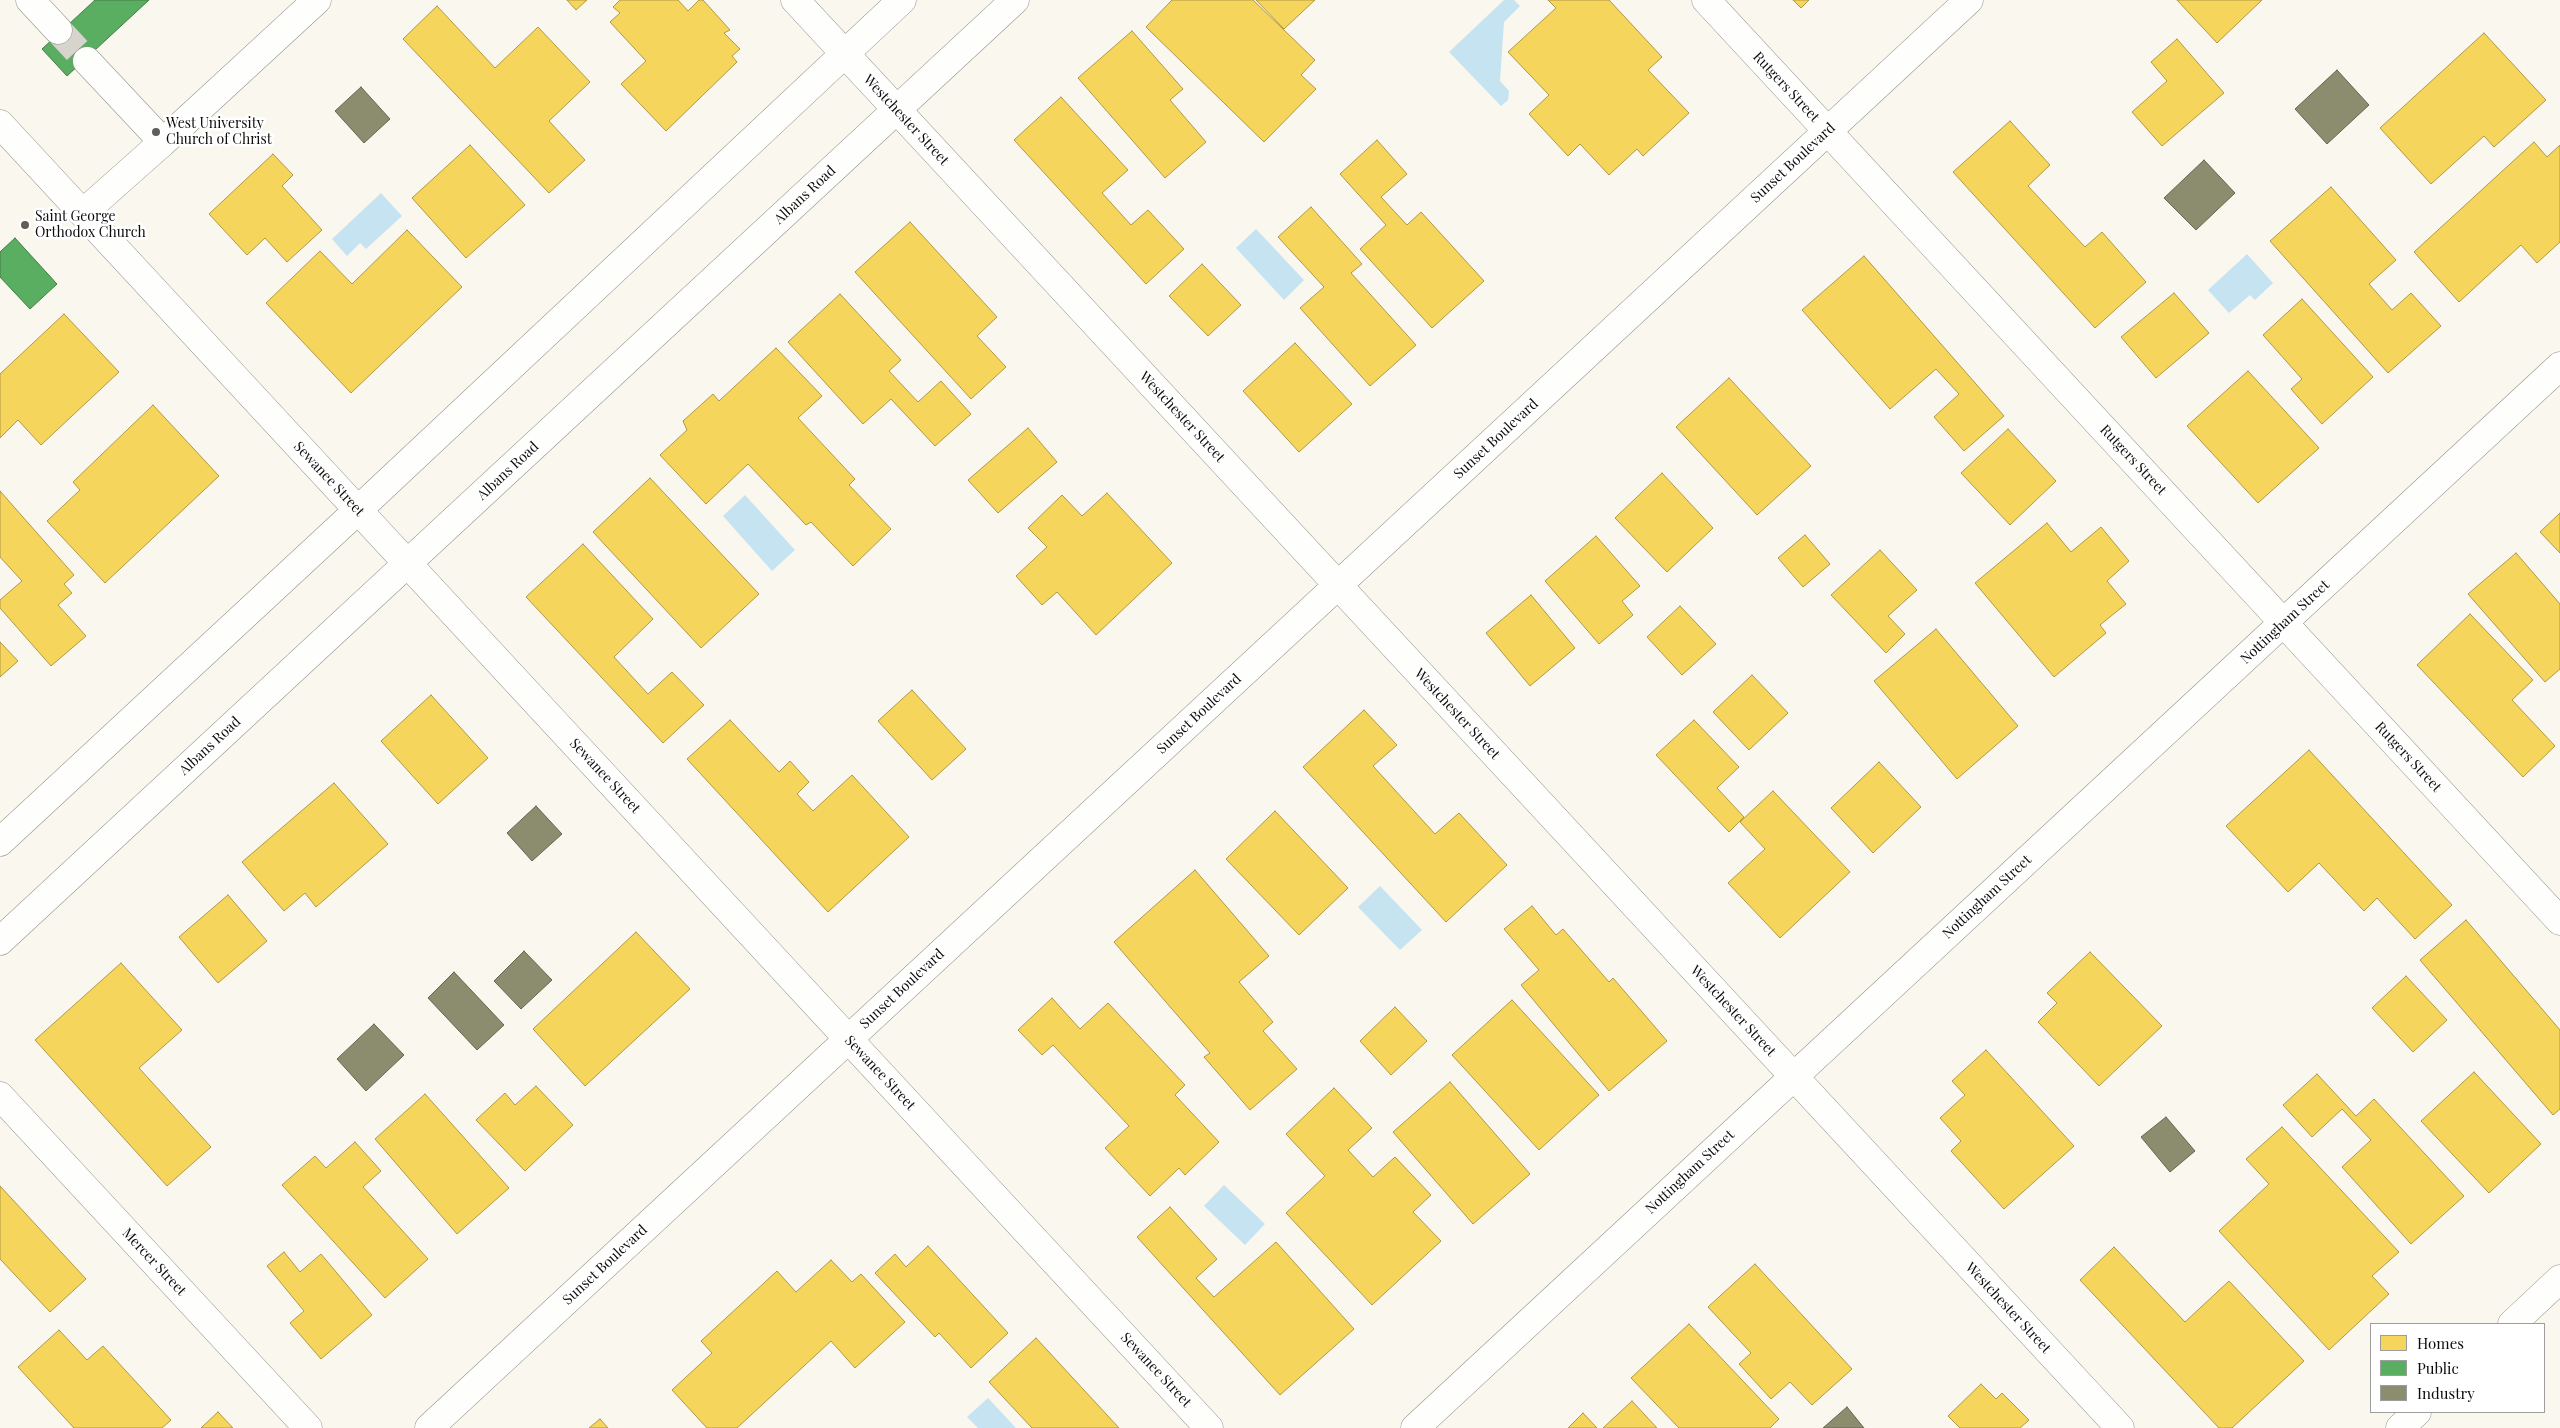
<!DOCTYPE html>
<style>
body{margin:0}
#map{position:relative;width:2560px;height:1428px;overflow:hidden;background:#faf7ee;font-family:"Playfair Display",serif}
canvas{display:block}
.legend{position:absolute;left:2370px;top:1323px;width:175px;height:90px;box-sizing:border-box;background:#fff;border:1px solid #9d9d9d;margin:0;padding:6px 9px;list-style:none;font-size:15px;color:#0b0b0b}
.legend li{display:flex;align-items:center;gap:10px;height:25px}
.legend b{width:25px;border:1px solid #9d9d9d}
</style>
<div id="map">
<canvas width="2560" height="1428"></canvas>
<ul class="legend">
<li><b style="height:14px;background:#f6d55c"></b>Homes</li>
<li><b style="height:14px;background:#5aae61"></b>Public</li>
<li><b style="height:14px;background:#8c8c6e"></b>Industry</li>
</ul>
</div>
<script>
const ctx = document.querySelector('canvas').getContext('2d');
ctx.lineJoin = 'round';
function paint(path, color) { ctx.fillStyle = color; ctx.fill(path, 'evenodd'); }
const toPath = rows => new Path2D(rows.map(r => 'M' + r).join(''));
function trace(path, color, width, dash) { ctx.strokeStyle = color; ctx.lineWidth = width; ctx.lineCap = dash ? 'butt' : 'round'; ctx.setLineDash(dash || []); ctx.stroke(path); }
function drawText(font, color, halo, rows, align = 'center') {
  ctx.font = font + ' "Playfair Display",serif'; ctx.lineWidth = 5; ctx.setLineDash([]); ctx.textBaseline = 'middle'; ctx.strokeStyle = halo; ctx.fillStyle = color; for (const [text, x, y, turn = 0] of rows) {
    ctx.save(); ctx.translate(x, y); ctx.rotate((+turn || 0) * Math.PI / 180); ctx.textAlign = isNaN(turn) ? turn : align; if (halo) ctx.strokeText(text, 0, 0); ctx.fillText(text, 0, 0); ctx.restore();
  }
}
paint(toPath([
 [1504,0,1514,0,1520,6,1504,22,1500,81,1509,91,1508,100,1501,106,1449,52],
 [381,193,402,216,366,249,360,243,347,256,332,239],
 [1256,229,1304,280,1284,300,1236,248],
 [2247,254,2273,283,2255,300,2250,295,2229,313,2208,290],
 [745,495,795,550,772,571,723,516],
 [1380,886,1422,930,1400,950,1358,907],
 [1224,1185,1265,1224,1245,1245,1204,1206],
 [988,1398,1016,1428,978,1428,967,1417]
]), '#c6e3f2');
const homes = toPath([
 [567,0,587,0,576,10,567,0],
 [620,0,678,0,688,11,699,0,703,0,730,30,724,33,740,49,732,56,737,62,666,131,621,84,646,61,610,22,620,13,613,7,620,0],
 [1172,0,1253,0,1315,60,1301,75,1316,89,1264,142,1146,27,1172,0],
 [1256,0,1315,0,1284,29,1256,0],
 [1548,0,1609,0,1662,57,1648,70,1689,113,1643,156,1637,149,1609,175,1580,144,1568,156,1529,114,1549,95,1508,52,1556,8,1548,0],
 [1793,0,1809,0,1801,8,1793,0],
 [2177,0,2262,0,2217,43,2177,0],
 [437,6,495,68,538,27,590,82,549,121,585,160,549,193,403,39,437,6],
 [1132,31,1183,89,1170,100,1206,142,1165,178,1078,78,1132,31],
 [2484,33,2546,100,2494,147,2484,136,2431,184,2380,128,2484,33],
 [2177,39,2224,93,2162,146,2132,112,2167,81,2151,62,2177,39],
 [1061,97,1128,170,1102,193,1131,225,1148,210,1184,249,1146,284,1014,140,1061,97],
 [2010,121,2050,165,2028,186,2085,247,2102,232,2146,282,2095,328,1953,172,2010,121],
 [1377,140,1407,174,1381,197,1407,225,1421,212,1484,281,1432,328,1360,249,1386,225,1340,174,1377,140],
 [2534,142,2547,157,2560,145,2560,242,2537,263,2521,245,2459,302,2414,252,2534,142],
 [470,145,525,205,466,258,412,198,470,145],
 [273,154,293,175,282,186,322,230,287,262,265,238,247,255,209,214,273,154],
 [2331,187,2396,260,2369,284,2392,310,2411,293,2441,326,2388,373,2270,241,2331,187],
 [1311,207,1362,264,1351,273,1416,345,1370,386,1300,308,1324,287,1278,237,1311,207],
 [910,222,997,317,977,336,1006,367,971,399,855,272,910,222],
 [407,230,462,287,351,393,266,303,320,251,352,284,407,230],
 [1864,256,2004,416,1964,451,1934,417,1959,394,1936,369,1890,409,1802,310,1864,256],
 [1202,264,1241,305,1208,336,1169,296,1202,264],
 [2174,293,2209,333,2156,378,2121,337,2174,293],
 [840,294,901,360,889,371,918,402,941,381,971,414,935,446,891,399,863,424,788,342,840,294],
 [2302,299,2373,377,2322,424,2291,389,2302,379,2263,335,2302,299],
 [64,314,119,372,41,445,18,420,0,438,0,374,64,314],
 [1295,343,1352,404,1299,452,1243,391,1295,343],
 [776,348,822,396,798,418,855,479,849,485,891,529,853,566,811,522,806,525,748,464,706,504,660,455,687,430,683,421,713,394,719,401,776,348],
 [2248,371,2319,448,2258,503,2187,426,2248,371],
 [1729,378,1811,466,1757,515,1676,427,1729,378],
 [153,405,219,476,105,583,47,521,80,490,73,482,153,405],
 [1028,428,1057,462,998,513,968,480,1028,428],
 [2008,429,2056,481,2010,525,1961,473,2008,429],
 [1662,473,1713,528,1667,572,1615,518,1662,473],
 [650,478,759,594,701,648,593,532,650,478],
 [0,491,74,575,64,584,72,593,58,605,86,636,51,666,0,608,0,600,22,581,0,557,0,491],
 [1107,493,1172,563,1096,635,1057,592,1042,605,1016,576,1047,547,1028,528,1062,495,1082,516,1107,493],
 [2560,513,2560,553,2540,532,2560,513],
 [2047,523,2071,552,2101,527,2129,561,2107,581,2126,604,2100,625,2106,633,2054,677,1975,583,2047,523],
 [1805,535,1830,564,1803,587,1778,558,1805,535],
 [1596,536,1640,586,1622,601,1633,615,1599,644,1545,581,1596,536],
 [583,544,653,619,614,657,648,694,672,672,704,705,663,743,526,597,583,544],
 [1880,550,1917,590,1888,616,1905,634,1886,653,1831,595,1880,550],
 [2516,553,2560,604,2560,669,2545,682,2468,594,2516,553],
 [1531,595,1575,648,1530,686,1486,633,1531,595],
 [1680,606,1716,644,1682,675,1647,637,1680,606],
 [2470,614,2533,680,2512,700,2555,746,2523,777,2417,665,2470,614],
 [1936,629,2018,726,1957,779,1874,681,1936,629],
 [0,642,18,661,0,677,0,642],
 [1752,675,1788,713,1749,750,1713,712,1752,675],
 [912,690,966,749,932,780,878,721,912,690],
 [431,695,488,758,438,804,381,741,431,695],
 [1364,710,1397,745,1373,766,1435,834,1459,813,1507,865,1446,922,1303,767,1364,710],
 [730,720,779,772,790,761,809,782,797,794,813,811,852,775,909,837,828,912,687,759,730,720],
 [1694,720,1739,767,1717,788,1744,817,1729,832,1656,755,1694,720],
 [2309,750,2452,905,2415,939,2377,898,2364,911,2319,863,2288,892,2226,826,2309,750],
 [1879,762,1921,807,1873,853,1831,808,1879,762],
 [334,783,388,844,316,907,305,893,284,911,242,862,334,783],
 [1773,791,1850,872,1780,938,1728,883,1765,849,1740,822,1773,791],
 [1275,811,1348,888,1299,935,1226,859,1275,811],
 [1195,870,1269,956,1239,982,1273,1022,1263,1031,1297,1069,1250,1110,1204,1057,1210,1053,1114,942,1195,870],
 [228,895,267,941,218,983,179,937,228,895],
 [1532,906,1556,935,1563,929,1609,982,1613,978,1667,1041,1609,1091,1521,985,1539,970,1504,929,1532,906],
 [2466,920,2560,1030,2560,1109,2553,1115,2420,960,2466,920],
 [636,932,690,989,585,1086,533,1029,636,932],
 [2090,952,2162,1026,2099,1086,2038,1022,2057,1003,2047,993,2090,952],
 [121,963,182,1030,139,1068,211,1147,167,1186,35,1040,121,963],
 [2406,976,2447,1020,2413,1052,2372,1008,2406,976],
 [1052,998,1080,1029,1108,1003,1185,1085,1175,1095,1219,1142,1185,1175,1179,1168,1150,1196,1105,1148,1129,1126,1053,1045,1042,1055,1018,1030,1052,998],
 [1512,1000,1599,1095,1539,1150,1452,1055,1512,1000],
 [1395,1007,1427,1041,1391,1075,1360,1041,1395,1007],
 [1986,1050,2074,1146,2004,1209,1951,1151,1961,1141,1940,1118,1965,1095,1952,1081,1986,1050],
 [2474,1072,2541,1144,2489,1193,2421,1121,2474,1072],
 [2317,1074,2356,1116,2374,1099,2464,1196,2411,1244,2342,1167,2371,1140,2342,1109,2312,1137,2283,1105,2317,1074],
 [1450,1082,1530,1174,1473,1224,1393,1132,1450,1082],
 [536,1086,573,1125,525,1171,476,1120,505,1093,515,1105,536,1086],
 [1334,1088,1372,1128,1348,1150,1373,1177,1395,1157,1431,1195,1413,1212,1441,1241,1372,1305,1286,1213,1325,1176,1286,1134,1334,1088],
 [425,1094,509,1188,457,1234,375,1139,425,1094],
 [2282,1127,2399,1252,2372,1276,2389,1294,2329,1350,2219,1231,2269,1184,2246,1159,2282,1127],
 [355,1142,381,1171,363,1187,428,1259,385,1298,282,1185,315,1156,326,1168,355,1142],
 [0,1186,86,1279,50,1312,0,1259,0,1186],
 [1170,1207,1217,1259,1196,1278,1214,1297,1276,1242,1354,1329,1280,1395,1137,1237,1170,1207],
 [928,1246,1008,1333,971,1368,939,1333,935,1337,875,1273,895,1254,906,1267,928,1246],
 [2114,1247,2185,1322,2229,1281,2304,1361,2232,1428,2219,1428,2080,1280,2114,1247],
 [284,1252,300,1272,321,1254,372,1315,321,1359,290,1323,304,1311,267,1266,284,1252],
 [831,1260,852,1282,861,1274,905,1322,855,1368,831,1341,737,1428,707,1428,672,1390,712,1353,701,1341,777,1271,796,1292,831,1260],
 [1755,1264,1852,1369,1812,1405,1790,1382,1771,1399,1739,1364,1751,1353,1708,1307,1755,1264],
 [1689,1324,1779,1419,1770,1428,1679,1428,1631,1378,1689,1324],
 [59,1330,87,1360,103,1346,171,1420,162,1428,74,1428,18,1367,59,1330],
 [1036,1338,1119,1428,1032,1428,989,1382,1036,1338],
 [1981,1384,1996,1399,2002,1393,2029,1420,2020,1428,1960,1428,1948,1416,1981,1384],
 [1632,1401,1657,1428,1603,1428,1632,1401],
 [218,1412,233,1428,201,1428,218,1412],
 [1583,1413,1597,1428,1568,1428,1583,1413],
 [600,1419,608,1428,589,1428,600,1419]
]);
paint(homes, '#f6d55c');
trace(homes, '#b09844', 1);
const public = toPath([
 [95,0,149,0,67,76,42,49,95,0],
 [15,238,57,284,30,309,0,277,0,252,15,238]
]);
paint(public, '#5aae61');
trace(public, '#427d47', 1);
const industry = toPath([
 [2337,70,2369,105,2327,144,2295,109,2337,70],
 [361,87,390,119,364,143,335,111,361,87],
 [2204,160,2235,193,2196,230,2164,198,2204,160],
 [536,806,562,834,532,861,507,833,536,806],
 [524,951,552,980,521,1009,494,981,524,951],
 [454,972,504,1025,477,1050,428,998,454,972],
 [374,1024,404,1055,366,1091,337,1059,374,1024],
 [2166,1117,2195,1151,2170,1172,2141,1137,2166,1117],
 [1847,1407,1864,1428,1823,1428,1847,1407]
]);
paint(industry, '#8c8c6e');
trace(industry, '#656550', 1);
trace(toPath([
 [58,30,87,61]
]), '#d6d4cc', 28, [28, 14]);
const minor = toPath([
 [30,0,58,30],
 [795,0,2120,1428],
 [1706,0,2560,921],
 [87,61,163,142,317,0],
 [0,124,1209,1428],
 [83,213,163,142],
 [0,842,358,510,902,0],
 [0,941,1015,0],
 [0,1096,308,1428],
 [2512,1324,2560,1279],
 [429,1428,1969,0],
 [1415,1428,2560,366],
 [2400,1428,2417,1412]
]);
trace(minor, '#93918d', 29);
trace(minor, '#fefefc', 28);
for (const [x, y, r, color] of [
 [156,132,5,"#5f5e5a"],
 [25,225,5,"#5f5e5a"]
]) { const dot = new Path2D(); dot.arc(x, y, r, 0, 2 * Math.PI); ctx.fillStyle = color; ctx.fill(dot); trace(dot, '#fff', 2); }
drawText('14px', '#0b0b0b', '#fff', [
 ["Rutgers Street",1786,87,47],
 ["Westchester Street",906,120,47],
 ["Sunset Boulevard",1793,163,-43],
 ["Albans Road",805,195,-43],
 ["Westchester Street",1182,417,47],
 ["Sunset Boulevard",1496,439,-43],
 ["Rutgers Street",2133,460,47],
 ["Albans Road",508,471,-43],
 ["Sewanee Street",329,479,47],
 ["Nottingham Street",2285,622,-43],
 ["Sunset Boulevard",1199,714,-43],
 ["Westchester Street",1457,714,47],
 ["Albans Road",210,746,-43],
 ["Rutgers Street",2408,757,47],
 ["Sewanee Street",605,776,47],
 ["Nottingham Street",1987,897,-43],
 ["Sunset Boulevard",902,989,-43],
 ["Westchester Street",1733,1011,47],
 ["Sewanee Street",880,1073,47],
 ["Nottingham Street",1690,1172,-43],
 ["Mercer Street",154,1262,47],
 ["Sunset Boulevard",605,1265,-43],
 ["Westchester Street",2008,1308,47],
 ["Sewanee Street",1156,1370,47]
]);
drawText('14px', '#0b0b0b', '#fff', [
 ["West University",166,124],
 ["Church of Christ",166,140],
 ["Saint George",35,217],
 ["Orthodox Church",35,233]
], 'left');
</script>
